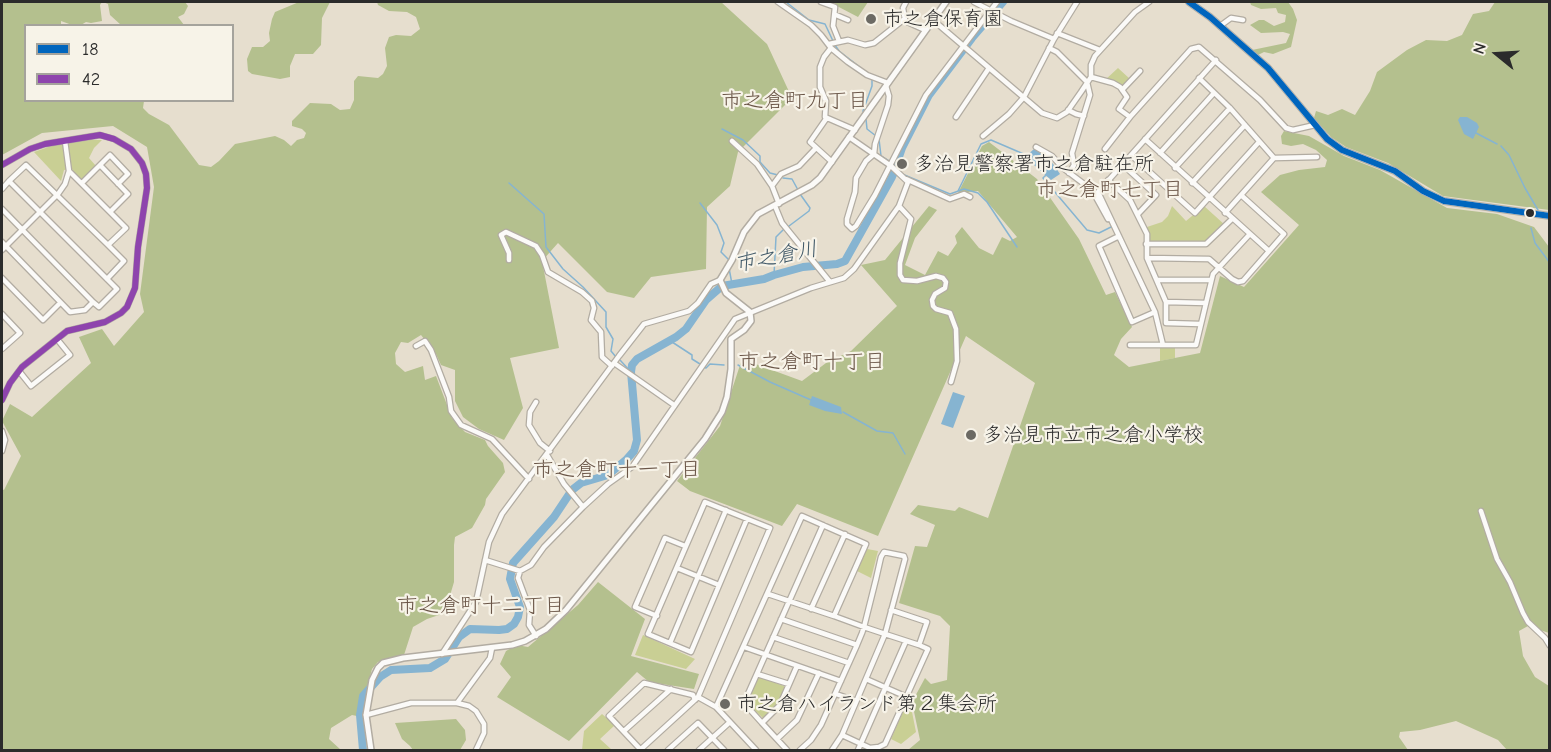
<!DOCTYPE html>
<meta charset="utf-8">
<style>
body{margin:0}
#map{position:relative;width:1551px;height:752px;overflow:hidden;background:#e6dece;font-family:"Comic Neue",sans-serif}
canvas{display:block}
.frame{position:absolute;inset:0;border:3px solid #2b2b2b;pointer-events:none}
.legend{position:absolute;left:24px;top:24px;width:210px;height:78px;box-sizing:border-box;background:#f7f3e8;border:2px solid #a5a39c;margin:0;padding:8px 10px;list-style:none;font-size:18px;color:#2b2b2b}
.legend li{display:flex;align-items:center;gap:12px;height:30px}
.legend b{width:30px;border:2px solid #a5a39c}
.north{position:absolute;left:1467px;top:24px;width:60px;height:60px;-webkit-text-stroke:4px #f7f3e8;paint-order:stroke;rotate:288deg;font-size:16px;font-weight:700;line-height:24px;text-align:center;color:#2b2b2b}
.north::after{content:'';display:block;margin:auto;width:21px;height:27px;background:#2b2b2b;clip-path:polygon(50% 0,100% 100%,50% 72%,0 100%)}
</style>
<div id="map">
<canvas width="1551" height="752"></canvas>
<div class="frame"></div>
<ul class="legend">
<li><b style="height:8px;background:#0065bd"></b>18</li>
<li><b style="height:8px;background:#8e44ad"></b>42</li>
</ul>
<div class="north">N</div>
</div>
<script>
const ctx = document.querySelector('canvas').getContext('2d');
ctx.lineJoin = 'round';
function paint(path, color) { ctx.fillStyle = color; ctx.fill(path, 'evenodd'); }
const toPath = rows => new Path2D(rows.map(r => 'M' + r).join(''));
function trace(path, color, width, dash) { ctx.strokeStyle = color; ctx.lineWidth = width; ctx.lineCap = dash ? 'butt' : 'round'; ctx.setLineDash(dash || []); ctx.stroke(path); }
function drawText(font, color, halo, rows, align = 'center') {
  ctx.font = font + ' "Comic Neue","Klee One",sans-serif'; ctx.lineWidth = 4.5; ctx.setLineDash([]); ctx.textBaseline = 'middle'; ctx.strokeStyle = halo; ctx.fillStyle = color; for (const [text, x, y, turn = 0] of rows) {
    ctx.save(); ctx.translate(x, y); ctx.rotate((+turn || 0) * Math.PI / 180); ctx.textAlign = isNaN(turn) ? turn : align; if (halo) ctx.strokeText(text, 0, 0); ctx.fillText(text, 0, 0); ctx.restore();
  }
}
paint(toPath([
 [1118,68,1130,79,1122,88,1105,80],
 [90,140,102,140,94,148,89,158,96,166,80,181,72,169,64,170,61,181,34,152,57,144],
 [1172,206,1186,221,1204,206,1225,225,1206,244,1146,244,1144,228,1162,222,1168,216],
 [1160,347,1175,348,1175,358,1160,361],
 [867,549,878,551,871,578,857,571],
 [643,635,695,659,686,669,635,655],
 [760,677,784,686,785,688,776,706,763,718,748,704,747,700,757,679],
 [908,700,910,702,916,732,901,744,891,739],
 [602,714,615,725,600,739,612,750,582,750,584,731]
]), '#c9cf94');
paint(toPath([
 [2,2,102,2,100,5,102,21,91,23,86,22,81,25,72,25,61,21,61,25,26,26,26,100,144,101,143,108,149,114,169,125,199,165,211,167,219,161,235,144,275,136,284,140,291,146,297,140,304,138,306,133,302,129,292,126,292,121,310,103,331,104,340,110,350,109,354,100,354,81,358,76,378,78,383,74,387,66,385,48,389,37,396,35,411,36,420,29,416,17,407,12,389,11,378,5,377,2,721,2,767,44,792,98,738,152,730,186,707,207,706,269,651,277,634,298,607,292,558,243,542,261,559,348,510,358,523,408,504,440,479,429,463,417,455,401,455,370,441,365,436,354,421,335,408,343,401,342,395,353,396,364,405,372,423,366,425,380,436,376,452,418,465,432,485,440,488,446,503,463,505,472,486,499,485,505,472,528,455,537,454,545,454,582,446,609,439,615,427,619,413,627,404,655,378,662,372,669,368,685,362,693,357,716,352,715,331,728,329,739,341,750,2,750,2,489,4,490,21,456,2,421,10,404,32,417,91,363,79,337,102,329,114,346,144,312,140,294,154,187,147,147,113,126,42,133,2,155],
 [103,2,185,2,188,6,184,14,178,17,184,25,121,25,110,15,108,4],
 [299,2,330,2,322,18,321,45,313,54,295,54,290,66,290,77,280,79,252,74,248,71,247,59,252,47,263,47,270,41,269,33,272,19,275,12],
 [834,2,868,2,858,17,835,5],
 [1250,2,1288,2,1293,9,1297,20,1291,47,1273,54,1264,52,1258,55,1252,50,1286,43,1290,34,1283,32,1261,33,1250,25,1259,20,1264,20,1274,26,1285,22,1286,15,1278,13,1276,8,1261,9,1251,5],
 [1495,2,1549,2,1549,210,1443,196,1388,163,1346,147,1331,137,1314,118,1316,111,1328,115,1342,109,1355,115,1370,91,1377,72,1407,50,1426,40,1447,41,1462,35,1473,14,1489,11],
 [1284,131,1309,136,1344,156,1380,170,1447,208,1497,214,1534,227,1549,247,1549,633,1528,626,1519,631,1523,656,1535,677,1549,686,1549,750,1507,750,1498,740,1456,721,1420,730,1400,732,1399,737,1408,750,908,750,920,740,912,702,925,678,931,684,947,680,950,626,940,616,899,603,915,546,927,547,935,525,910,514,918,505,955,511,959,507,988,518,1035,383,966,336,878,536,797,504,782,526,690,491,677,481,720,426,742,359,802,381,826,363,851,351,897,306,861,265,885,260,929,206,937,210,915,238,905,265,925,275,938,251,948,256,957,243,955,236,962,227,979,248,993,255,1002,237,1010,241,1017,237,978,191,958,193,982,146,989,142,1037,179,1079,239,1106,295,1115,292,1132,327,1121,339,1114,355,1129,367,1200,353,1220,276,1244,287,1299,225,1261,192,1280,175,1299,170,1325,167,1327,160,1316,150,1303,144,1291,146,1282,144,1281,136],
 [598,582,645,619,631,656,699,674,694,689,649,682,637,672,569,741,497,697,511,677,500,664,506,651,517,645,528,647,578,605],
 [456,719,465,730,466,740,460,750,413,750,410,746,402,739,395,723]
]), '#b4c08e');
paint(toPath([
 [1460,117,1467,117,1477,123,1479,127,1473,139,1464,134,1458,120],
 [1034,149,1049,158,1060,174,1051,180,1025,157],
 [953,392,965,396,953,428,941,424],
 [812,396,841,407,842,414,825,411,809,405]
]), '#86b4d1');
trace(toPath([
 [786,2,809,20,825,24,833,41],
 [835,45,839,51,870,75],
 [864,114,863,111,872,86,872,79],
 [866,119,867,129,876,136],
 [722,129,743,140,760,156,760,162,770,173,778,175],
 [1476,133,1497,144],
 [879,139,881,156,889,161],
 [1501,146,1509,155,1525,188,1538,210],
 [895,165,897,166],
 [902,174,950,194,964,189,978,193,987,202,1017,247],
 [1046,175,1043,178,1087,230,1099,233,1111,227],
 [892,177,898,175],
 [783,178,792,179,798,190],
 [509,183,544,214,546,247,563,269,583,287,606,312,606,327,613,339,611,351,616,357],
 [958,191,981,144,991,140,1026,155],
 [700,203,717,225,724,243,721,252,729,260],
 [789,226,809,211,810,208,800,194],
 [1531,228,1535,243,1550,263],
 [729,268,732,284],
 [774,275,776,237,783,230],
 [669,340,692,355,692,359,700,364],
 [620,360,631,372],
 [738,365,770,382,811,400],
 [703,367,706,368,710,364,724,365],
 [843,412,877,431,893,433,905,454]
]), '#86b4d1', 1.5);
trace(toPath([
 [363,750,360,715,363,696,380,677,391,670,430,668,445,659,459,637,470,629,499,630,507,629,514,624,518,617,520,607,510,579,513,563,554,517,572,490,581,483,608,475,627,459,634,451,637,440,631,372,632,365,637,359,676,337,686,329,706,300,722,286,764,279,774,275,803,267,837,264,845,261,892,177,902,148,929,95,972,38,1003,2]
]), '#86b4d1', 8);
const minor = toPath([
 [778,2,811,25,821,35,831,48,848,62,867,75,888,83],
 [821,2,835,7,833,26,839,41],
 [974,2,1011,21,1054,39],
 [836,15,848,20],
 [905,20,903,8,906,2],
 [933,20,1042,113,1057,118,1067,112,1081,92,1091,77,1091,65,1095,56,1135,12,1149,2],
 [1220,26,1231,18,1243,20],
 [1057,33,1100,50],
 [829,44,848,40,865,45,874,43,903,20,925,30],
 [831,48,824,57,820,67,820,87,826,101,825,117,855,130],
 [1049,48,1057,52,1087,82,1090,95,1072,153,1074,165,1069,173],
 [1216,60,1098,192,1155,312,1163,345,1196,345,1213,274,1249,235],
 [1091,77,1113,83,1120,87,1127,97,1119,109,1130,117,1191,49,1199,47,1260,100,1286,128,1293,130,1315,125],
 [1199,78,1230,108,1274,158,1225,213],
 [886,86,889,96,888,105,875,144,874,154,866,161,856,178,855,192,847,219,847,224,852,229,856,226,875,195,926,95,997,2],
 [1122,90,1140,71],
 [1068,110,1076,114,1084,116],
 [956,117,989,68],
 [826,119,810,142,832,162],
 [983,136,1009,114,1024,97,1054,39,1077,2],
 [1145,139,1269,251],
 [732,141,757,164,772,186,779,204],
 [1036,147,1052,156,1063,168,1092,190,1108,219],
 [1105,149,1130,117],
 [1160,153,1214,93],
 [1131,155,1195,213,1259,142],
 [1274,158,1317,157],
 [1122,164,1156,195,1138,214],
 [2,165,30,149,45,144,100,135,114,139,131,149,142,163,146,174,147,188,138,247,135,288,127,307,121,313,105,322,67,331,22,367,10,383,2,400],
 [100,165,128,194,110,212],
 [1175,168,1230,108],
 [69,171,126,228,108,245,124,261,107,279],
 [906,179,950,199,964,194,970,197],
 [1108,180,1130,200,1147,234,1147,258,1166,302,1166,323,1200,324],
 [9,181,26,165,108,245],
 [82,183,110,155,128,174,118,184],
 [1192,183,1245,125],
 [772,186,781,174,799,166,816,148],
 [2,189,9,181,117,289,99,307,93,302,85,310,70,312,2,242],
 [775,206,782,223,830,282],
 [899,206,911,219,900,263,900,275,903,280,917,281,936,276,943,278,946,282,945,288,935,294,932,300,933,306,936,309,950,313,956,329,957,361,951,382],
 [2,209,93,302],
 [1119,236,1099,246,1132,322,1155,312],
 [1146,244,1206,244,1232,219],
 [2,250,58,194,65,184,69,171,65,141],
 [1147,258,1209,259,1232,279,1238,282,1243,281,1284,234,1241,195],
 [509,260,509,253,501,235,506,232,536,246,542,255,548,272,582,292,592,301,594,308,591,320,601,332,602,357,612,366],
 [2,278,43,320,60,303],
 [1157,280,1211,280],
 [1166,302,1206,303],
 [2,314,20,333,2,349],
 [1130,345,1163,345],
 [416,346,425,341,431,350,449,397,451,411,461,425,492,439,529,479],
 [614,363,674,405],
 [19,371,31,386,70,355,57,339],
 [536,402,530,412,529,425,540,443,550,451],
 [2,431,5,440,2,451],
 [547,455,564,484,583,507],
 [1481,511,1497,559,1510,582,1523,613,1528,622,1545,638,1550,646],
 [485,560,520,571,531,565,544,547,583,507,608,484,632,467,735,319,811,288,844,278,854,269,899,206,908,182,891,166,849,137],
 [677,568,719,585],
 [520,571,518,578,530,610,529,625,536,636],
 [768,594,834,616,864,627,885,634,919,645,928,649,885,744,879,747,870,748,842,735,885,634,905,559,904,556,884,552,881,557,876,579,864,627,862,633,857,645,821,725,811,740,800,750],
 [811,609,845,534],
 [891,610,927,622,919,645],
 [657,616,635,607,665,538,685,546],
 [781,619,857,645],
 [773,637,849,663],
 [670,643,726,510],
 [744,647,841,681],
 [442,654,476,602,489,542,502,514,619,356,644,324,689,311,698,303,711,284,720,280],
 [797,666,780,705,762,723,744,703,823,525],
 [757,674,789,684],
 [866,679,907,697],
 [836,694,856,701],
 [698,697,770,528,705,502,648,634,691,652,747,519],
 [457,703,490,658,492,648],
 [716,707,802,516,866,544,834,616],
 [366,715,411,703,457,703,469,706,476,711,484,724,484,733,476,750],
 [762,723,787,750],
 [624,731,671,689],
 [777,739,797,720,819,673],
 [640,750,698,697,716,707,756,750],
 [641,750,609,716,644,683,693,695,695,700],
 [668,750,698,723,724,750],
 [699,750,730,722],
 [832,750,842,735],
 [858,750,906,641]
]);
const major = toPath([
 [371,750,366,715,372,680,378,668,383,663,403,658,512,645,525,641,546,629,566,610,705,439,722,412,727,397,731,369,731,339,744,330,751,321,750,312,726,293,720,280,732,260,744,232,758,214,812,185,820,178,946,2]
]);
const highway = toPath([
 [1189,2,1210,17,1268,68,1327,139,1342,150,1395,171,1423,191,1444,201,1550,216]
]);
trace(minor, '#b2aca2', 7);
trace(major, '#b2aca2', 8);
trace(highway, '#b2aca2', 8);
trace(minor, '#fbfaf8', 4.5);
trace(major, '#fbfaf8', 5);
trace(highway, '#fbfaf8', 6);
trace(toPath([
 [1189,2,1210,17,1268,68,1327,139,1342,150,1395,171,1423,191,1444,201,1550,216]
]), '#0065bd', 6);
trace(toPath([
 [2,165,30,149,45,144,100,135,114,139,131,149,142,163,146,174,147,188,138,247,135,288,127,307,121,313,105,322,67,331,22,367,10,383,2,400]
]), '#8e44ad', 6);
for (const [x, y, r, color] of [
 [871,19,6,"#6c6a64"],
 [902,164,6,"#6c6a64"],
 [1530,213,5,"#2b2b2b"],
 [971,435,6,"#6c6a64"],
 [725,704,6,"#6c6a64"]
]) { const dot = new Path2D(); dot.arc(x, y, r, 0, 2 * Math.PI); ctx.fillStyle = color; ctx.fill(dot); trace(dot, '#f7f3e8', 2); }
drawText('20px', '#2b2b2b', '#f7f3e8', [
 ["市之倉保育園",883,19],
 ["多治見警察署市之倉駐在所",914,164],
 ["多治見市立市之倉小学校",983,435],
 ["市之倉ハイランド第２集会所",737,704]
], 'left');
drawText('21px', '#6a5547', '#f7f3e8', [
 ["市之倉町九丁目",795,101],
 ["市之倉町七丁目",1110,190],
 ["市之倉町十丁目",812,362],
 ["市之倉町十一丁目",617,470],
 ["市之倉町十二丁目",481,606]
]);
drawText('italic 21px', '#3c5565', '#f7f3e8', [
 ["市之倉川",776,257,-11]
]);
</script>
